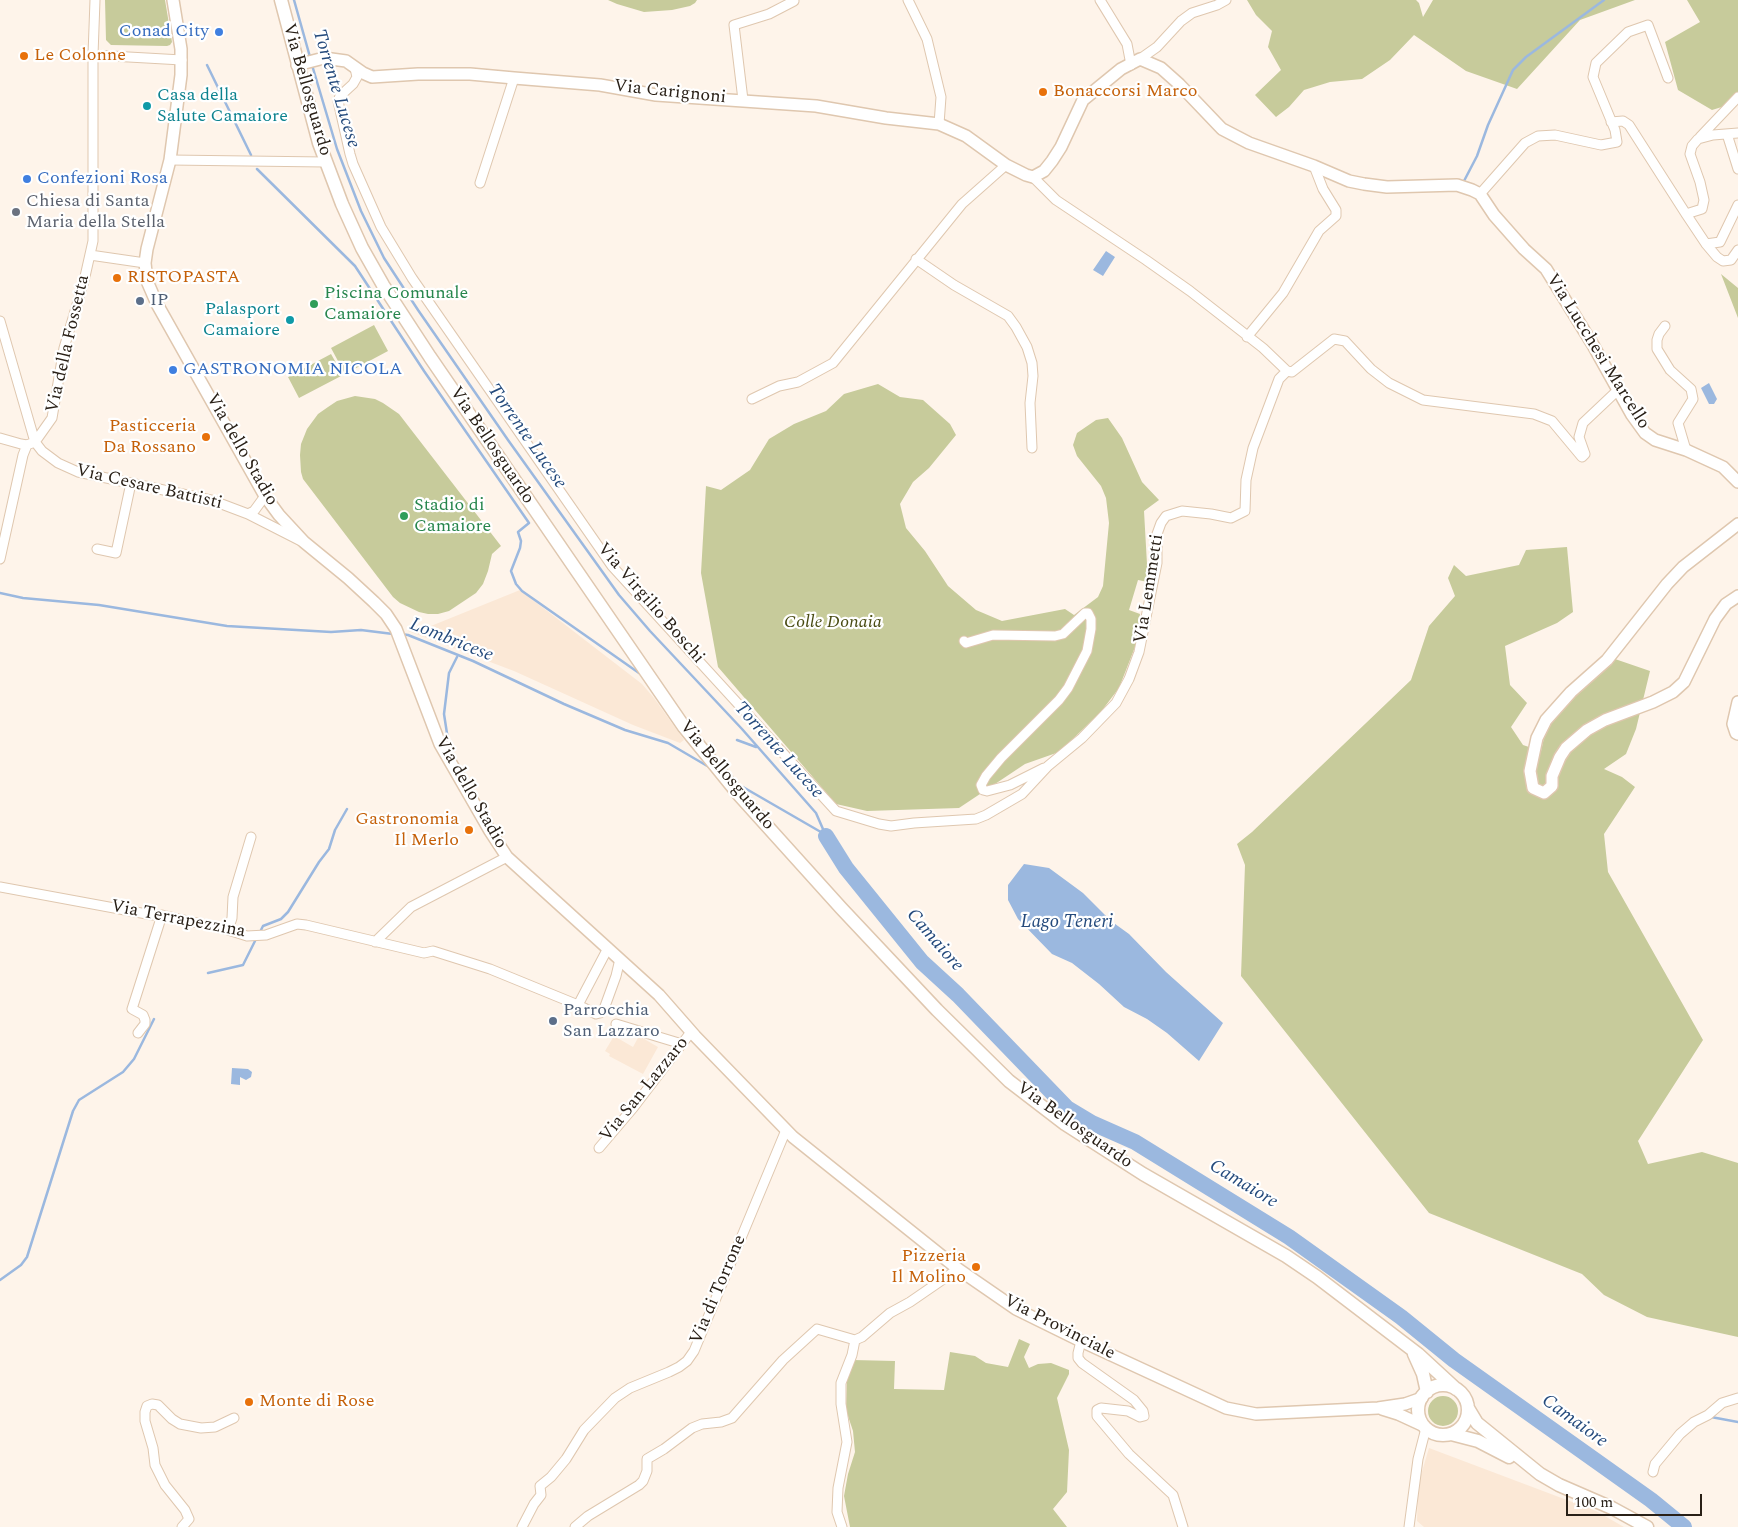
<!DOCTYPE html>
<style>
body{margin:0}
#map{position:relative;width:1738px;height:1527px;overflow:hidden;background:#fef4ea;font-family:Spectral,serif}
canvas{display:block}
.scale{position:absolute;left:1566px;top:1494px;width:136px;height:22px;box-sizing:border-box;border:2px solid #292017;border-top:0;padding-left:6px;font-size:15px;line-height:18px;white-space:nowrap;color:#292017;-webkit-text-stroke:4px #fff;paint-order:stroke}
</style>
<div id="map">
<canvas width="1738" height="1527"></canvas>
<div class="scale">100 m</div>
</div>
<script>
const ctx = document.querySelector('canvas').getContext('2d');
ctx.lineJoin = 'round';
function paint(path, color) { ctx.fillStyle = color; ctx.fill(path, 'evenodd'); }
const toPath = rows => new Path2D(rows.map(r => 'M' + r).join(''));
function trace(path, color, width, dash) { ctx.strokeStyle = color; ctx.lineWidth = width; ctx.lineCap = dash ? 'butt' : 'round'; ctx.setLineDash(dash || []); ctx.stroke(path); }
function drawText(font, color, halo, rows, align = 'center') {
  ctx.font = font + ' Spectral,serif'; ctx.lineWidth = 4.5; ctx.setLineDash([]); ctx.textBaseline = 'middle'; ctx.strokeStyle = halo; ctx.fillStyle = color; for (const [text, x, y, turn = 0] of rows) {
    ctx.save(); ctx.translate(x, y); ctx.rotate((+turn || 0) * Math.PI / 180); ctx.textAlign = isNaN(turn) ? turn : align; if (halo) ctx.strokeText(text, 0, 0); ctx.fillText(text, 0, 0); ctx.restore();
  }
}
paint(toPath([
 [520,590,642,684,654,698,684,740,680,743,633,725,514,671,408,631,409,626,421,630],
 [614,1036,633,1047,639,1036,658,1047,643,1074,609,1056,610,1054,605,1051],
 [1429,1448,1596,1511,1624,1527,1424,1527,1417,1521,1418,1485]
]), '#fbe8d6');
paint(toPath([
 [105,0,165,0,172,42,170,45,167,46,111,45,106,40],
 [608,0,697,0,695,3,690,6,672,10,644,12,617,4],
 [1247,0,1416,0,1419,3,1423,17,1433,0,1635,0,1580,20,1517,89,1466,71,1414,35,1390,60,1362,79,1330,82,1304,90,1289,107,1276,117,1255,95,1281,70,1268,47,1272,31,1256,15],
 [1687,0,1738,0,1738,102,1712,110,1678,90,1665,42,1700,22],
 [1721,274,1738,288,1738,318],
 [374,325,388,351,345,374,331,348],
 [331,354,343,375,299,398,288,377],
 [878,384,900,397,923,400,950,424,956,435,929,468,913,482,900,504,906,528,925,551,948,586,976,610,1002,621,1065,609,1074,615,1098,597,1103,586,1109,523,1106,498,1101,486,1077,456,1073,445,1077,433,1096,420,1108,418,1122,438,1142,482,1159,500,1144,511,1148,582,1138,580,1129,610,1140,614,1135,647,1119,688,1100,713,1059,752,1025,764,959,808,867,811,836,804,718,667,701,573,706,486,721,490,750,470,769,439,794,424,826,411,844,394],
 [355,396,375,399,383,403,399,414,501,546,492,554,488,571,483,584,476,593,449,611,438,614,428,614,419,612,400,603,393,597,303,479,301,472,300,455,301,444,307,429,318,414,328,407,337,401],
 [1567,547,1573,612,1557,623,1505,646,1510,685,1527,703,1511,727,1523,745,1541,751,1548,720,1615,659,1650,671,1636,729,1626,754,1604,769,1622,777,1635,787,1604,834,1608,872,1703,1040,1638,1141,1648,1164,1702,1152,1738,1163,1738,1337,1647,1317,1604,1295,1582,1274,1429,1213,1241,976,1245,865,1237,844,1252,832,1411,680,1429,626,1455,596,1448,578,1454,565,1466,576,1519,565,1526,550],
 [1019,1339,1030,1344,1024,1357,1029,1368,1038,1364,1051,1363,1069,1370,1069,1374,1057,1398,1069,1450,1067,1492,1053,1509,1067,1527,850,1527,844,1496,848,1474,855,1452,853,1431,846,1410,847,1378,853,1360,895,1361,894,1389,944,1390,950,1352,975,1356,986,1363,1008,1367],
 '1428 1411a15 15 0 1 1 30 0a15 15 0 1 1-30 0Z'
]), '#c7cb9b');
paint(toPath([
 [1106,251,1115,257,1103,276,1093,270],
 [1709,383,1717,399,1714,404,1709,404,1701,388],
 [1024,864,1049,868,1083,893,1111,921,1129,934,1166,972,1223,1023,1199,1061,1167,1033,1147,1019,1124,1007,1099,984,1072,963,1052,954,1018,919,1008,900,1008,885],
 [232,1068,248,1069,252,1072,251,1077,246,1080,240,1077,240,1085,231,1084]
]), '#9bb8df');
trace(toPath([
 [294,0,310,57],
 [207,65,251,155],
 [312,65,337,149,361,211,384,258,418,310,508,440,619,595,650,631,742,729,816,813,826,836],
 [257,169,355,266,424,371,529,523,518,532,521,541,520,548,511,571,516,584,522,591,639,673],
 [1464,181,1477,156,1488,125,1513,70,1526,57,1604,0],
 [0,593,23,598,99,605,227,626,331,632,361,630,393,634],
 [401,634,408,635,473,661,564,704,625,730,668,743,709,767],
 [448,740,444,714,449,673,457,657],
 [737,740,756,747],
 [736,783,826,835],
 [259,934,263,926,281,919,288,912,319,862,329,849,335,830,347,809],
 [208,973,243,965,256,939],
 [0,1280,21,1265,27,1257,73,1111,79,1100,123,1072,134,1059,154,1019],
 [1711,1417,1738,1422]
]), '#9bb8df', 2.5);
trace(toPath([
 [826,836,846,868,922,962,958,995,1067,1108,1092,1123,1135,1142,1289,1237,1401,1317,1454,1360,1651,1500,1684,1527]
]), '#9bb8df', 16);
const minor = toPath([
 [908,0,927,39,941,97,939,124],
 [1100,0,1127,44,1131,65],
 [93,55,182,60],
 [1140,59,1157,47,1181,21,1192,13,1217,5,1226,0],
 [355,68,357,77,353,84,340,96,338,101,350,154,353,164,381,227,412,278,612,566,836,811,879,824,891,826,914,823,976,819,986,815,1022,794,1048,766,1082,738,1116,703,1129,679,1139,652,1157,563,1157,534,1161,523,1166,516,1182,511,1211,514,1231,518,1245,511,1246,480,1253,448,1279,379,1287,371,1263,348,1190,291,1146,260,1056,200,1033,177],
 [743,100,734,25,769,14,794,1],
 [1611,122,1623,121,1629,125,1686,214,1706,244,1717,257,1723,261,1731,260,1738,250],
 [1727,134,1738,169],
 [1700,137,1738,97],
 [170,160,325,162],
 [480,183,514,78],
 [1480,194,1525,143,1538,136,1555,135,1601,145,1617,142,1615,130,1593,77,1596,63,1628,32,1648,25,1668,78],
 [1686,214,1702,209,1704,200,1700,182,1690,154,1692,146,1698,139,1713,135,1738,133],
 [1706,244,1720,242,1738,205],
 [90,255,145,263],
 [916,259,954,285,1008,316,1016,327,1027,347,1032,363,1033,376,1030,403,1032,448],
 [0,321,35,442,42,451,58,463,78,472,211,500,248,514,301,541],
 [1665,326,1659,334,1657,340,1657,349,1670,370,1691,389,1693,399,1678,423,1686,450],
 [1247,337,1283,293,1319,231,1336,216,1336,210,1323,189,1314,166],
 [1287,371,1292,372,1334,339,1345,341,1371,369,1389,383,1423,400,1534,414,1552,421,1582,457,1585,454,1579,437,1583,423,1619,389],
 [752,399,779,386,798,382,833,363,962,204,1006,165],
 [0,438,21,444,27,445,32,443],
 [35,442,52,418,64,348,84,281,93,241,93,55,95,0],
 [248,514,254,511,265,496],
 [97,549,116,553,131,483],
 [0,559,23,455,27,445],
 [964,641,966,643,993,635,1055,636,1063,634,1085,613,1088,613,1091,619,1091,629,1087,651,1068,688,1059,700,1001,758,986,776,981,785,983,790,987,791,1010,785,1044,768],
 [0,887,152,915,162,915,228,930,247,936,266,935,297,924,306,925,424,953,433,951,490,969,578,1005,596,1014,600,1013,604,1009,616,976,620,959],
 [228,930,232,918,233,897,251,837],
 [375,942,411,907,507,857],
 [578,1005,608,948],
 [616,1024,682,1044],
 [138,1033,145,1024,145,1020,143,1015,132,1009,162,915],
 [599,1148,633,1108,691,1032],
 [1081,1341,1078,1353,1078,1358,1082,1363,1134,1400,1143,1411,1144,1416,1140,1417,1128,1411,1101,1408,1097,1410,1097,1416,1129,1454,1173,1495,1183,1527],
 [1653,1472,1655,1464,1680,1434,1694,1422,1708,1415,1722,1403,1738,1398],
 [182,1527,189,1519,185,1510,165,1485,155,1465,153,1448,145,1421,145,1412,147,1406,152,1404,158,1405,172,1419,180,1424,201,1428,215,1427,234,1418],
 [522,1527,534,1504,541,1495,540,1486,551,1477,566,1459,584,1430,615,1398,630,1388,669,1372,679,1367,687,1361,694,1351,786,1130],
 [575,1527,588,1516,639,1485,643,1481,647,1471,647,1459,664,1449,692,1428,702,1424,721,1422,732,1418,783,1360,817,1329,855,1340],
 [842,1527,837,1512,838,1488,847,1442,841,1404,841,1383,852,1355,855,1340,862,1337,890,1313,910,1302,958,1269],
 [1409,1527,1418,1459,1426,1428]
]);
const tertiary = toPath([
 [173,0,181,49,181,75,170,160,147,249,145,263,147,281,157,304,265,496,279,515,304,542,348,578,374,602,386,614,396,629,440,744,490,831,507,857,659,995,695,1036,793,1137,958,1269,1016,1309,1081,1341,1226,1408,1256,1414,1378,1408,1405,1404,1422,1398],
 [297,65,324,58,346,61,363,73,372,77,418,74,470,74,514,78,600,85,656,95,816,106,886,118,939,124,966,136,1006,165,1026,175,1033,177,1044,171,1052,161,1061,147,1083,100,1121,69,1140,59,1161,68,1179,84,1222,129,1249,143,1314,166,1349,181,1364,184,1387,187,1457,185,1472,190,1480,194,1494,215,1524,249,1546,269,1593,345,1632,415,1645,433,1655,440,1686,450,1723,467,1738,482],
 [1738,524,1683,567,1667,584,1607,660,1571,692,1546,720,1537,738,1530,771,1533,788,1544,793,1552,786,1552,776,1560,757,1566,748,1587,730,1605,720,1653,702,1673,692,1684,682,1715,619,1726,604,1738,596],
 [1738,702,1733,724,1736,733,1738,734],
 [1382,1409,1398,1414,1424,1426]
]);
const secondary = toPath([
 [281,0,319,143,342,204,362,248,383,285,430,357,684,727,740,796,841,908,937,1010,1009,1081,1065,1124,1143,1174,1286,1256,1317,1277,1418,1354,1456,1389],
 [1414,1354,1423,1374,1427,1392],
 '1418 1410a25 25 0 1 1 50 0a25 25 0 1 1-50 0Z',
 [1468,1408,1477,1423,1540,1474,1559,1485,1612,1508,1647,1527],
 [1451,1434,1478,1441,1509,1457]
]);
trace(minor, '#dfc7af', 11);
trace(tertiary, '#dfc7af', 14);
trace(secondary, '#dfc7af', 15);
trace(minor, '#fff', 9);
trace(tertiary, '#fff', 11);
trace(secondary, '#fff', 12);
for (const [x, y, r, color] of [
 [219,32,5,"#3f7fe0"],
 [24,56,5,"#e8710a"],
 [1043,92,5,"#e8710a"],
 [147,106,5,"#0f9aa8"],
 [27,179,5,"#3f7fe0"],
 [16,212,5,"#6b7280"],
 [117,278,5,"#e8710a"],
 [140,301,5,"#5c6f8a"],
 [314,304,5,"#2e9e5b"],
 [290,320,5,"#0f9aa8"],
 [173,370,5,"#3f7fe0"],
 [206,437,5,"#e8710a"],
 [404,516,5,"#2e9e5b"],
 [469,830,5,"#e8710a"],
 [553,1021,5,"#5c6f8a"],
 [976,1267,5,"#e8710a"],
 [249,1402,5,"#e8710a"]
]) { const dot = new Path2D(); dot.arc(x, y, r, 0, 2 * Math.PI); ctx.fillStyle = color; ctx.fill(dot); trace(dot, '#fff', 2); }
drawText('18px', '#366cbe', '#fff', [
 ["Conad City",209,32,"right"],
 ["Confezioni Rosa",37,179],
 ["GASTRONOMIA NICOLA",183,370]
], 'left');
drawText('18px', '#c56008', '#fff', [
 ["Le Colonne",34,56],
 ["Bonaccorsi Marco",1053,92],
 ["RISTOPASTA",127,278],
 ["Pasticceria",196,427,"right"],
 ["Da Rossano",196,448,"right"],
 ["Gastronomia",459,820,"right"],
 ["Il Merlo",459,841,"right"],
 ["Pizzeria",966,1257,"right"],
 ["Il Molino",966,1278,"right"],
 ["Monte di Rose",259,1402]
], 'left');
drawText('18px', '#292017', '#fff', [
 ["Via Bellosguardo",306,90,74],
 ["Via Carignoni",670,93,6],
 ["Via della Fossetta",69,344,-77],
 ["Via Lucchesi Marcello",1597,352,58],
 ["Via Bellosguardo",491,446,56],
 ["Via dello Stadio",241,450,60],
 ["Via Cesare Battisti",149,488,13],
 ["Via Lemmetti",1150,589,-81],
 ["Via Virgilio Boschi",650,604,49],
 ["Via Bellosguardo",726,776,50],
 ["Via dello Stadio",470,793,60],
 ["Via Terrapezzina",178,920,11],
 ["Via San Lazzaro",645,1090,-51],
 ["Via Bellosguardo",1074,1126,35],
 ["Via di Torrone",719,1290,-67],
 ["Via Provinciale",1059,1328,27]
]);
drawText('18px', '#0d838f', '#fff', [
 ["Casa della",157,96],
 ["Salute Camaiore",157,117],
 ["Palasport",280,310,"right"],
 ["Camaiore",280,331,"right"]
], 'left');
drawText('18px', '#5b616d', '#fff', [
 ["Chiesa di Santa",26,202],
 ["Maria della Stella",26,223]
], 'left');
drawText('18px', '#27864d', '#fff', [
 ["Piscina Comunale",324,294],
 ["Camaiore",324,315],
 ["Stadio di",414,506],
 ["Camaiore",414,527]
], 'left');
drawText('18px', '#4e5e75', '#fff', [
 ["IP",150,301],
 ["Parrocchia",563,1011],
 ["San Lazzaro",563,1032]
], 'left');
drawText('italic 18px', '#494b13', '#fff', [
 ["Colle Donaia",833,623]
]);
drawText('italic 19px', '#244a7c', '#fff', [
 ["Torrente Lucese",335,89,73],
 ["Torrente Lucese",526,437,55],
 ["Lombricese",451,641,22],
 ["Torrente Lucese",778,751,48],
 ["Lago Teneri",1067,923],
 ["Camaiore",934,941,49],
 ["Camaiore",1243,1185,31],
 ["Camaiore",1574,1422,36]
]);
</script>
